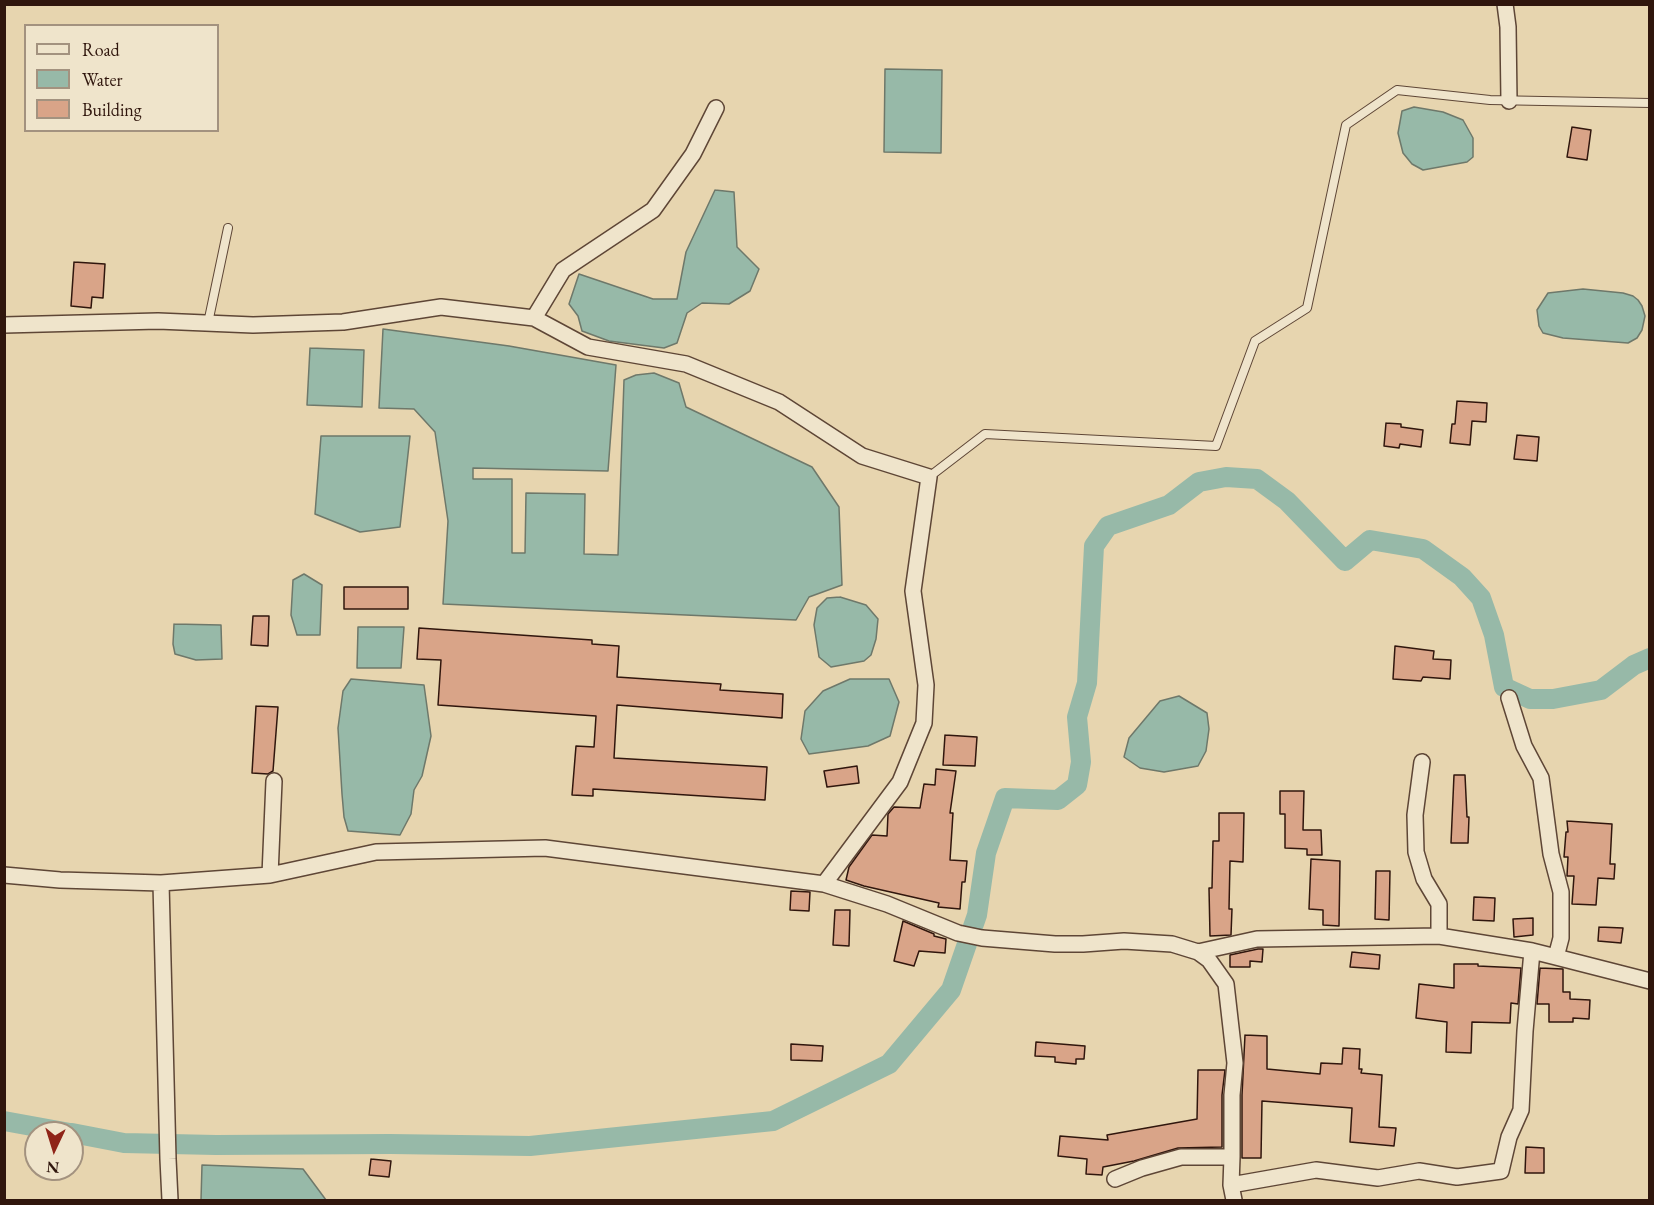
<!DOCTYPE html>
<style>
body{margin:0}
#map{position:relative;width:1654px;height:1205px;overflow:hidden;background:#e7d5af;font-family:"EB Garamond",serif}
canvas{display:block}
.frame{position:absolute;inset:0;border:6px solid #30160d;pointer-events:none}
.legend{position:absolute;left:24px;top:24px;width:195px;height:108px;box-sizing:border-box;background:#efe4cb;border:2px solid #a3927f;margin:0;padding:8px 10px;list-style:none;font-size:18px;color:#30160d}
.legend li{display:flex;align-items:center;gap:12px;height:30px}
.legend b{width:30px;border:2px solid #a3927f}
.north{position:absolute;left:24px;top:1121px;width:60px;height:60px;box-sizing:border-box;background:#efe4cb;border:2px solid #a3927f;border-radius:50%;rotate:184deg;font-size:16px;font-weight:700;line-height:24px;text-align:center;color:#30160d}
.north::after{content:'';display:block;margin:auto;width:21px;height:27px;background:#8f2418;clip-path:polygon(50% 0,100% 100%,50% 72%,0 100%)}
</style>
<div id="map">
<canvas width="1654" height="1205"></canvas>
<div class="frame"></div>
<ul class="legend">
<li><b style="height:8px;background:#efe4cb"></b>Road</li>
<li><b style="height:16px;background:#97b9a8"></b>Water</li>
<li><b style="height:16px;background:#d9a488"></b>Building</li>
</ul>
<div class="north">N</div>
</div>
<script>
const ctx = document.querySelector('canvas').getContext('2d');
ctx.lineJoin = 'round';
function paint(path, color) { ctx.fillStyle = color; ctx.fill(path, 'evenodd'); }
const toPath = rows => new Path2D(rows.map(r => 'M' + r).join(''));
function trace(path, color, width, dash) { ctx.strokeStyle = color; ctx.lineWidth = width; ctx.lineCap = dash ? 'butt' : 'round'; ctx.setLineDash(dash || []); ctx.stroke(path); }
const water = toPath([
 [885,69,942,70,941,153,884,152,885,69],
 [1414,107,1443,112,1463,120,1473,138,1473,157,1467,162,1423,170,1412,164,1403,153,1398,133,1402,111,1414,107],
 [715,190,734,192,737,247,759,269,750,291,729,304,702,303,687,313,677,343,664,348,609,341,582,331,578,316,569,304,579,274,653,299,677,299,686,252,715,190],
 [1583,289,1623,293,1633,296,1638,300,1642,306,1645,316,1642,330,1637,338,1628,343,1563,338,1543,333,1539,326,1537,310,1548,293,1583,289],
 [383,329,509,346,616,365,608,471,473,468,473,479,512,479,512,553,525,553,526,493,585,494,584,554,618,555,624,380,636,375,654,373,679,383,686,407,812,467,839,507,842,585,809,597,796,620,443,604,448,521,435,432,414,409,379,408,383,329],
 [310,348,364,350,362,407,307,405,310,348],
 [321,436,410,436,400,527,360,532,315,514,321,436],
 [304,574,322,585,320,635,297,635,291,615,293,580,304,574],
 [840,597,866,605,878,619,876,639,871,655,864,661,831,667,819,657,814,625,817,608,827,598,840,597],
 [174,624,221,625,222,659,196,660,175,654,173,644,174,624],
 [358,627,404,627,401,668,357,668,358,627],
 [351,679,424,685,431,736,422,776,414,790,411,814,400,835,348,831,344,817,342,794,338,728,343,691,351,679],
 [850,679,889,679,899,702,890,736,868,746,809,754,801,739,805,711,823,691,850,679],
 [1179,696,1207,713,1209,729,1206,751,1198,766,1164,772,1140,768,1124,757,1129,738,1160,701,1179,696],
 [202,1165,303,1169,326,1200,201,1200,202,1165]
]);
paint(water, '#97b9a8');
trace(water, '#6e786a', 1.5);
trace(toPath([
 [4,1121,70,1133],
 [72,1133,124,1143,216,1145,390,1144,530,1146,773,1121,889,1064,951,990,977,915,986,853,1005,798,1058,800,1077,785,1081,762,1077,717,1087,683,1094,546,1108,526,1169,505,1199,482,1226,477,1257,479,1287,501,1345,561,1370,540,1423,549,1462,577,1481,598,1494,635,1504,687,1530,699,1553,699,1601,690,1634,665,1650,658]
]), '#97b9a8', 20);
const building = toPath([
 [1572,127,1591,130,1587,160,1567,157,1572,127],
 [74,262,105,264,103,298,92,297,91,308,71,306,74,262],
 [1457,401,1487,403,1486,422,1472,421,1470,445,1450,443,1452,424,1455,424,1457,401],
 [1386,423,1401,424,1401,427,1423,430,1421,447,1400,444,1399,448,1384,446,1386,423],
 [1517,435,1539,437,1537,461,1514,459,1517,435],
 [344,587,408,587,408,609,344,609,344,587],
 [253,616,269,616,268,646,251,645,253,616],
 [419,628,592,640,592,644,619,646,617,677,721,684,720,690,783,694,782,718,617,705,614,758,767,767,765,800,593,789,593,796,572,795,576,746,594,747,596,716,438,705,441,660,417,659,419,628],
 [1395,646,1434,651,1433,659,1451,660,1450,679,1423,677,1421,681,1393,679,1395,646],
 [256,706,278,707,273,771,268,774,252,773,256,706],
 [945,735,977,737,975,766,943,765,945,735],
 [857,766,859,783,827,787,824,771,857,766],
 [936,769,956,771,950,813,953,813,950,860,967,861,965,882,962,882,960,909,938,907,939,903,864,886,846,880,849,867,872,835,887,836,888,814,894,807,920,808,924,784,935,785,936,769],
 [1454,775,1465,775,1467,817,1469,817,1468,843,1451,843,1454,775],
 [1280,791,1304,791,1303,830,1321,830,1322,855,1307,855,1307,849,1285,848,1285,814,1280,814,1280,791],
 [1219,813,1244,813,1243,862,1230,861,1229,909,1232,909,1231,935,1210,936,1209,888,1212,888,1213,841,1219,841,1219,813],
 [1567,821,1612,824,1610,864,1615,864,1614,879,1598,878,1596,905,1572,904,1574,876,1567,876,1568,857,1564,857,1566,832,1568,832,1567,821],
 [1311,859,1340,861,1339,926,1323,925,1323,910,1309,909,1311,859],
 [1376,871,1390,871,1389,920,1375,919,1376,871],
 [791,891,810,892,809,911,790,910,791,891],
 [1474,897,1495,898,1494,921,1473,920,1474,897],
 [835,910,850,910,849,946,833,945,835,910],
 [1533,918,1533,935,1514,937,1513,919,1533,918],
 [903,921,934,934,934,936,946,939,945,953,919,951,914,966,894,961,903,921],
 [1599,927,1623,928,1621,943,1598,941,1599,927],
 [1258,949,1263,949,1262,962,1250,961,1250,967,1230,967,1230,955,1258,949],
 [1352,952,1380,955,1379,969,1350,967,1352,952],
 [1454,964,1478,964,1478,966,1521,968,1518,1004,1511,1003,1510,1023,1472,1022,1471,1053,1446,1052,1447,1022,1416,1018,1419,984,1454,988,1454,964],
 [1540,968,1563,969,1563,992,1570,992,1570,999,1590,1000,1589,1019,1573,1018,1573,1022,1549,1022,1549,1004,1537,1004,1540,968],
 [1245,1035,1267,1036,1267,1069,1320,1074,1321,1063,1342,1064,1343,1048,1360,1049,1359,1069,1362,1069,1361,1073,1382,1075,1379,1127,1396,1128,1394,1146,1350,1142,1352,1108,1262,1101,1261,1158,1242,1158,1242,1095,1245,1035],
 [1036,1042,1085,1046,1084,1059,1076,1059,1076,1064,1055,1062,1055,1057,1035,1056,1036,1042],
 [791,1044,823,1046,822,1061,791,1060,791,1044],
 [1198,1070,1225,1070,1222,1095,1222,1147,1178,1148,1134,1161,1103,1167,1102,1175,1086,1174,1087,1159,1058,1156,1060,1136,1108,1140,1107,1135,1197,1119,1198,1070],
 [1526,1147,1544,1148,1544,1173,1525,1173,1526,1147],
 [371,1159,391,1161,389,1177,369,1175,371,1159]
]);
paint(building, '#d9a488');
trace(building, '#30160d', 1.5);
const service = toPath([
 [208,323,228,228],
 [929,477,985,434,1216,446,1255,341,1307,308,1346,125,1397,90,1490,100,1650,103]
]);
const minor = toPath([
 [1505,4,1508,27,1509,101],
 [716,108,693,154,653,210,563,270,534,318,588,347,686,364,779,402,862,456,929,477,913,591,926,685,924,723,900,782,824,884],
 [4,325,158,321,253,325,343,322,441,307,534,318],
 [1422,762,1415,815,1416,852,1424,879,1439,904,1439,936],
 [4,875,60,880,161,883],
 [270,875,274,781],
 [1198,952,1257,939,1439,936,1532,951],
 [1556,957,1650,981],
 [1232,1157,1231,1185,1234,1200],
 [1231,1185,1316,1170,1378,1178,1419,1171,1457,1177,1501,1171,1509,1137,1521,1110,1525,1031,1532,951,1556,957,1561,938,1561,892,1551,854,1541,778,1524,746,1509,698],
 [170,1200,168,1159,161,883,270,875,376,852,545,848,824,884,887,904,958,933,982,938,1055,944,1083,944,1124,941,1172,944,1198,952,1209,960,1226,984,1235,1063,1232,1095,1232,1157,1181,1157,1142,1168,1115,1179]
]);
trace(service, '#5e4636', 10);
trace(minor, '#5e4636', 18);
trace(service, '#efe4cb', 8);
trace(minor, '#efe4cb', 15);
</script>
